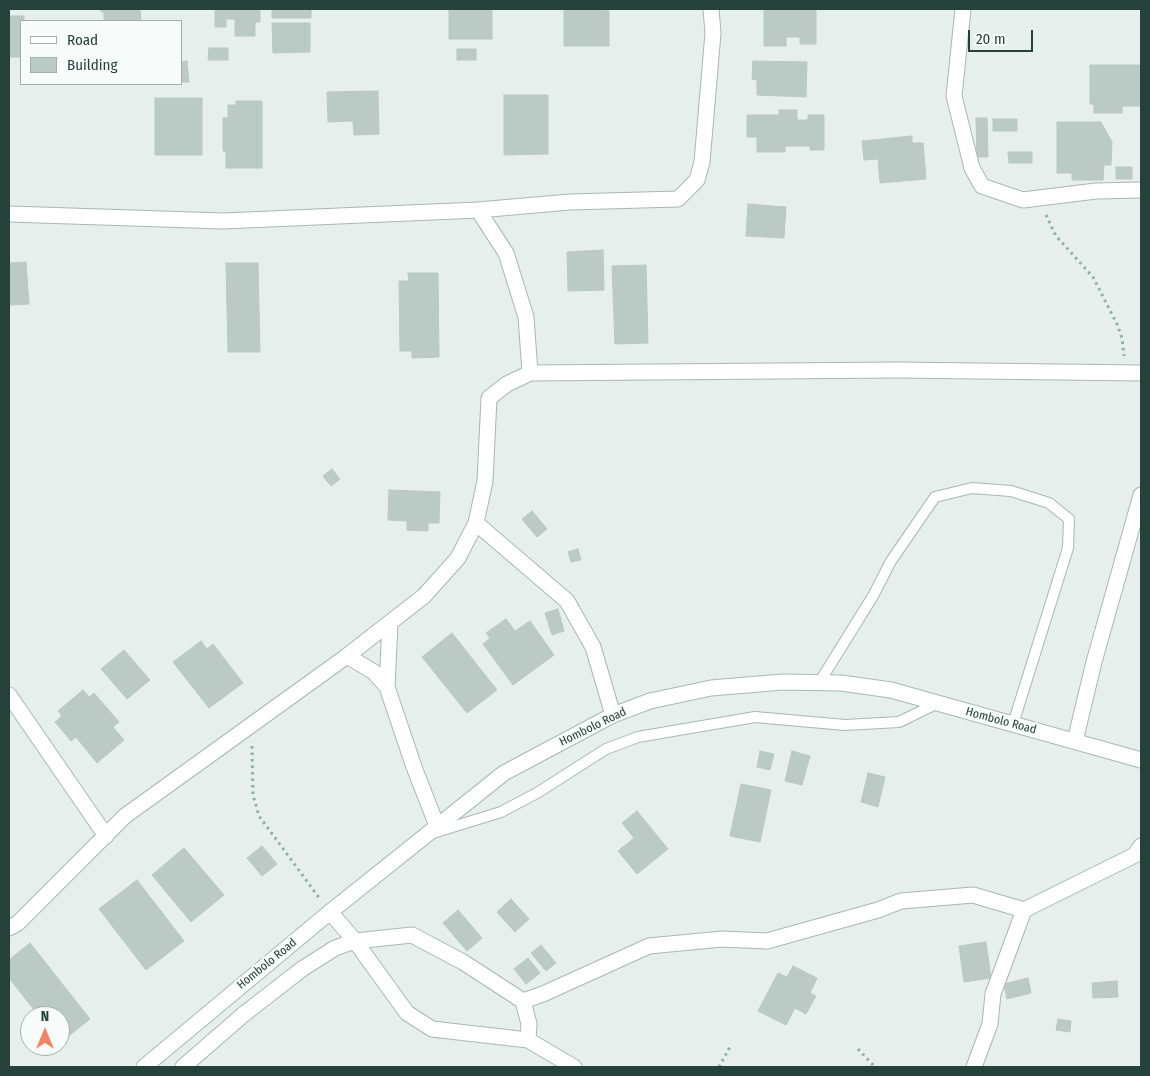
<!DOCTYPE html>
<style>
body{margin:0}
#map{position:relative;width:1150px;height:1076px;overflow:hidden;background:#e6efeb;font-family:"Fira Sans Condensed",sans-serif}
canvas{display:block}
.frame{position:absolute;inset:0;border:10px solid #24423a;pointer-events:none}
.legend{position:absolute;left:20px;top:20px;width:162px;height:65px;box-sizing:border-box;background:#f7fbf9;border:1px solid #a3b1ad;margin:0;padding:6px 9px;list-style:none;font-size:15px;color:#24423a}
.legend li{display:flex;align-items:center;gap:10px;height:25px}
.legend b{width:25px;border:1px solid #a3b1ad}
.north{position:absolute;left:20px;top:1006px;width:50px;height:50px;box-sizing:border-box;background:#f7fbf9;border:1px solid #a3b1ad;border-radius:50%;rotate:0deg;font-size:14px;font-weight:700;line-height:20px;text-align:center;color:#24423a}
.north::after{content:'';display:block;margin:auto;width:18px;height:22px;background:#f4845f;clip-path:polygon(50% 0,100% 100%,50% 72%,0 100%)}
.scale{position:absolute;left:968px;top:30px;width:65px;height:22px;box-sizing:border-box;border:2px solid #24423a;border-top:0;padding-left:6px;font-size:15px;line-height:18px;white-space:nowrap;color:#24423a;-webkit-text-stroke:4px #f7fbf9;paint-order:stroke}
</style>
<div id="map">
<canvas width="1150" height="1076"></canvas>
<div class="frame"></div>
<ul class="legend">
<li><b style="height:6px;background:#fff"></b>Road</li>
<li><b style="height:14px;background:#bbcac4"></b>Building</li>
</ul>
<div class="north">N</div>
<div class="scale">20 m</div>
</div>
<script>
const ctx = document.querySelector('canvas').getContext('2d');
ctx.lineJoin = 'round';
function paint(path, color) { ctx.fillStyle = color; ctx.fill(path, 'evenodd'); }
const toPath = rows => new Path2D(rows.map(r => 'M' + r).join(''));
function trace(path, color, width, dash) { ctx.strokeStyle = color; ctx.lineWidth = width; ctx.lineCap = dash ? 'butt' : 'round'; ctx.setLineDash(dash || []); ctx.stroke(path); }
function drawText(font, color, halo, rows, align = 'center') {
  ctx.font = font + ' "Fira Sans Condensed",sans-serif'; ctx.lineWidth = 4.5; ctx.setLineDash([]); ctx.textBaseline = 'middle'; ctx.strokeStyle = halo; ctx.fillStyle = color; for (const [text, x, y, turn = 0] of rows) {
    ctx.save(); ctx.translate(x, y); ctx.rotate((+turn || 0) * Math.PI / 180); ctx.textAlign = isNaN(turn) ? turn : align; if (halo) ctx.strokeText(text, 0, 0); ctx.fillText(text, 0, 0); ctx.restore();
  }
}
const building = toPath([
 [98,9,140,9,141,21,104,21,104,13,98,9],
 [215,9,260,9,260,22,255,22,255,36,235,36,235,19,226,19,226,27,215,27,215,9],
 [272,9,311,9,311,18,272,18,272,9],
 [449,9,492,9,492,39,449,39,449,9],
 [564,9,609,11,609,46,564,46,564,9],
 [764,9,816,9,816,44,800,44,800,37,786,37,786,46,764,46,764,9],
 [9,16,24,16,24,21,21,21,21,57,9,57,9,16],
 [272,23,310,23,310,52,273,53,272,23],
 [209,48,228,48,228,60,208,60,209,48],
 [457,49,476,49,476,60,457,60,457,49],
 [187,61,189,82,181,82,181,62,187,61],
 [753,61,807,62,806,97,757,95,757,80,752,79,753,61],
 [1090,65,1141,65,1141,106,1122,106,1122,113,1094,113,1094,104,1090,104,1090,65],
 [378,91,379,134,354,135,353,121,328,122,327,92,378,91],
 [504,95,548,95,548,154,504,155,504,95],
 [155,98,202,98,202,155,155,155,155,98],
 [236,101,262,101,262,168,226,168,226,151,223,151,223,118,228,118,228,105,236,105,236,101],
 [779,110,797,110,797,120,808,120,808,115,824,115,824,150,810,150,810,146,785,146,785,152,757,152,757,137,747,137,747,115,779,115,779,110],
 [976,118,987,118,988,157,977,157,976,118],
 [993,119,1017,119,1017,131,993,131,993,119],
 [1057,122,1101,122,1112,142,1111,165,1104,165,1103,180,1072,180,1072,173,1057,173,1057,122],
 [912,136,912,143,923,143,926,179,880,183,878,159,864,160,862,141,912,136],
 [1008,152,1032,152,1032,163,1009,163,1008,152],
 [1116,167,1132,167,1132,179,1116,179,1116,167],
 [748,204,786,207,784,238,746,236,748,204],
 [603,250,604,290,568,291,567,252,603,250],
 [26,262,29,304,9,305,9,263,26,262],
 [226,263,258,263,260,352,228,352,226,263],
 [646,265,648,343,615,344,612,266,646,265],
 [408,273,438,273,439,357,412,358,412,351,400,351,399,281,409,281,408,273],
 [332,469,340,479,331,486,323,476,332,469],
 [389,490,440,492,439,523,428,523,428,531,407,530,407,521,388,520,389,490],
 [532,511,547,529,537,537,522,519,532,511],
 [578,549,581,560,571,562,568,552,578,549],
 [558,609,564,631,552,635,545,613,558,609],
 [506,619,515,631,530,621,554,655,513,685,483,644,490,638,486,633,506,619],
 [452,633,497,690,467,713,422,657,452,633],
 [201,641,207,649,213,644,243,683,209,708,173,662,201,641],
 [124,650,150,680,127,699,101,669,124,650],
 [83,690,89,697,94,693,119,722,113,727,124,740,97,763,76,737,71,741,55,722,62,716,58,711,83,690],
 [760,751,774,754,770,770,757,767,760,751],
 [792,751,810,756,802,785,785,781,792,751],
 [868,773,885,777,878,807,861,802,868,773],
 [741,784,771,790,760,842,730,836,741,784],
 [637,811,668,849,637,874,618,851,634,838,622,823,637,811],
 [262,846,277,864,262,876,247,858,262,846],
 [184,848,224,895,191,922,152,875,184,848],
 [137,880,184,941,146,970,99,909,137,880],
 [511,899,529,919,515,932,497,912,511,899],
 [458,910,482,938,467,951,443,923,458,910],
 [986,942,991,978,964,982,959,946,986,942],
 [30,943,90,1019,60,1043,60,1016,39,1016,9,978,9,960,30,943],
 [541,945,556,963,546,971,531,953,541,945],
 [528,958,540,973,526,984,514,969,528,958],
 [793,966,817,978,810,993,816,996,806,1014,795,1008,786,1025,758,1011,778,973,787,977,793,966],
 [1028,978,1031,993,1007,999,1004,984,1028,978],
 [1117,981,1118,997,1093,998,1092,983,1117,981],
 [1058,1019,1071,1021,1070,1032,1056,1030,1058,1019]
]);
paint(building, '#bbcac4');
trace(building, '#b8c9c2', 1);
const lane = toPath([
 [819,683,873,596,891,561,935,497,972,488,1011,491,1049,503,1069,519,1068,548,1013,724],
 [433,833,501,812,537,793,606,749,638,737,755,717,845,725,899,722,938,703]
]);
const street = toPath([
 [963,9,954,96,972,168,982,186,1023,200,1096,191,1141,190],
 [478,210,506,253,526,317,530,373],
 [9,214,223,221,478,210,570,202,678,199,697,180,702,162,713,33,711,9],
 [476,523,567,601,593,647,613,715],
 [347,656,374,672,387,687,414,767,437,826],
 [387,687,390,623],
 [9,695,106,836],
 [1075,741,1094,662,1141,495],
 [330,912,355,941,412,935,463,962,523,1001,529,1024,528,1040,574,1067],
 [9,928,18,923,125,816,347,656,424,596,458,558,476,523,485,481,489,398,507,384,530,373,897,370,1141,373],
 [523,1001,543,994,649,946,722,939,767,941,878,910,901,901,973,895,1024,910],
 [183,1067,244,1014,302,969,335,948,355,941,407,1013,432,1029,528,1040],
 [974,1067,990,1024,993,994,1024,910,1135,855,1141,846]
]);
const secondary = toPath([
 [144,1067,330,912,504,773,613,715,650,701,711,688,783,682,841,683,891,690,1141,760]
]);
trace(lane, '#a8b8b2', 12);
trace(street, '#a8b8b2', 17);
trace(secondary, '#a4bbb3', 17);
trace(toPath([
 [1046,215,1056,236,1093,277,1117,324,1122,338,1124,356],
 [252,746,253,795,259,816,320,899],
 [858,1049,875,1067],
 [719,1067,731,1045]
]), '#86b3a5', 3, [2.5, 4]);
trace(lane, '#fff', 10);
trace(street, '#fff', 15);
trace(secondary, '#fff', 15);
drawText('12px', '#24423a', '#f7fbf9', [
 ["Hombolo Road",1001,721,15],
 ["Hombolo Road",593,727,-26],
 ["Hombolo Road",267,964,-39]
]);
</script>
